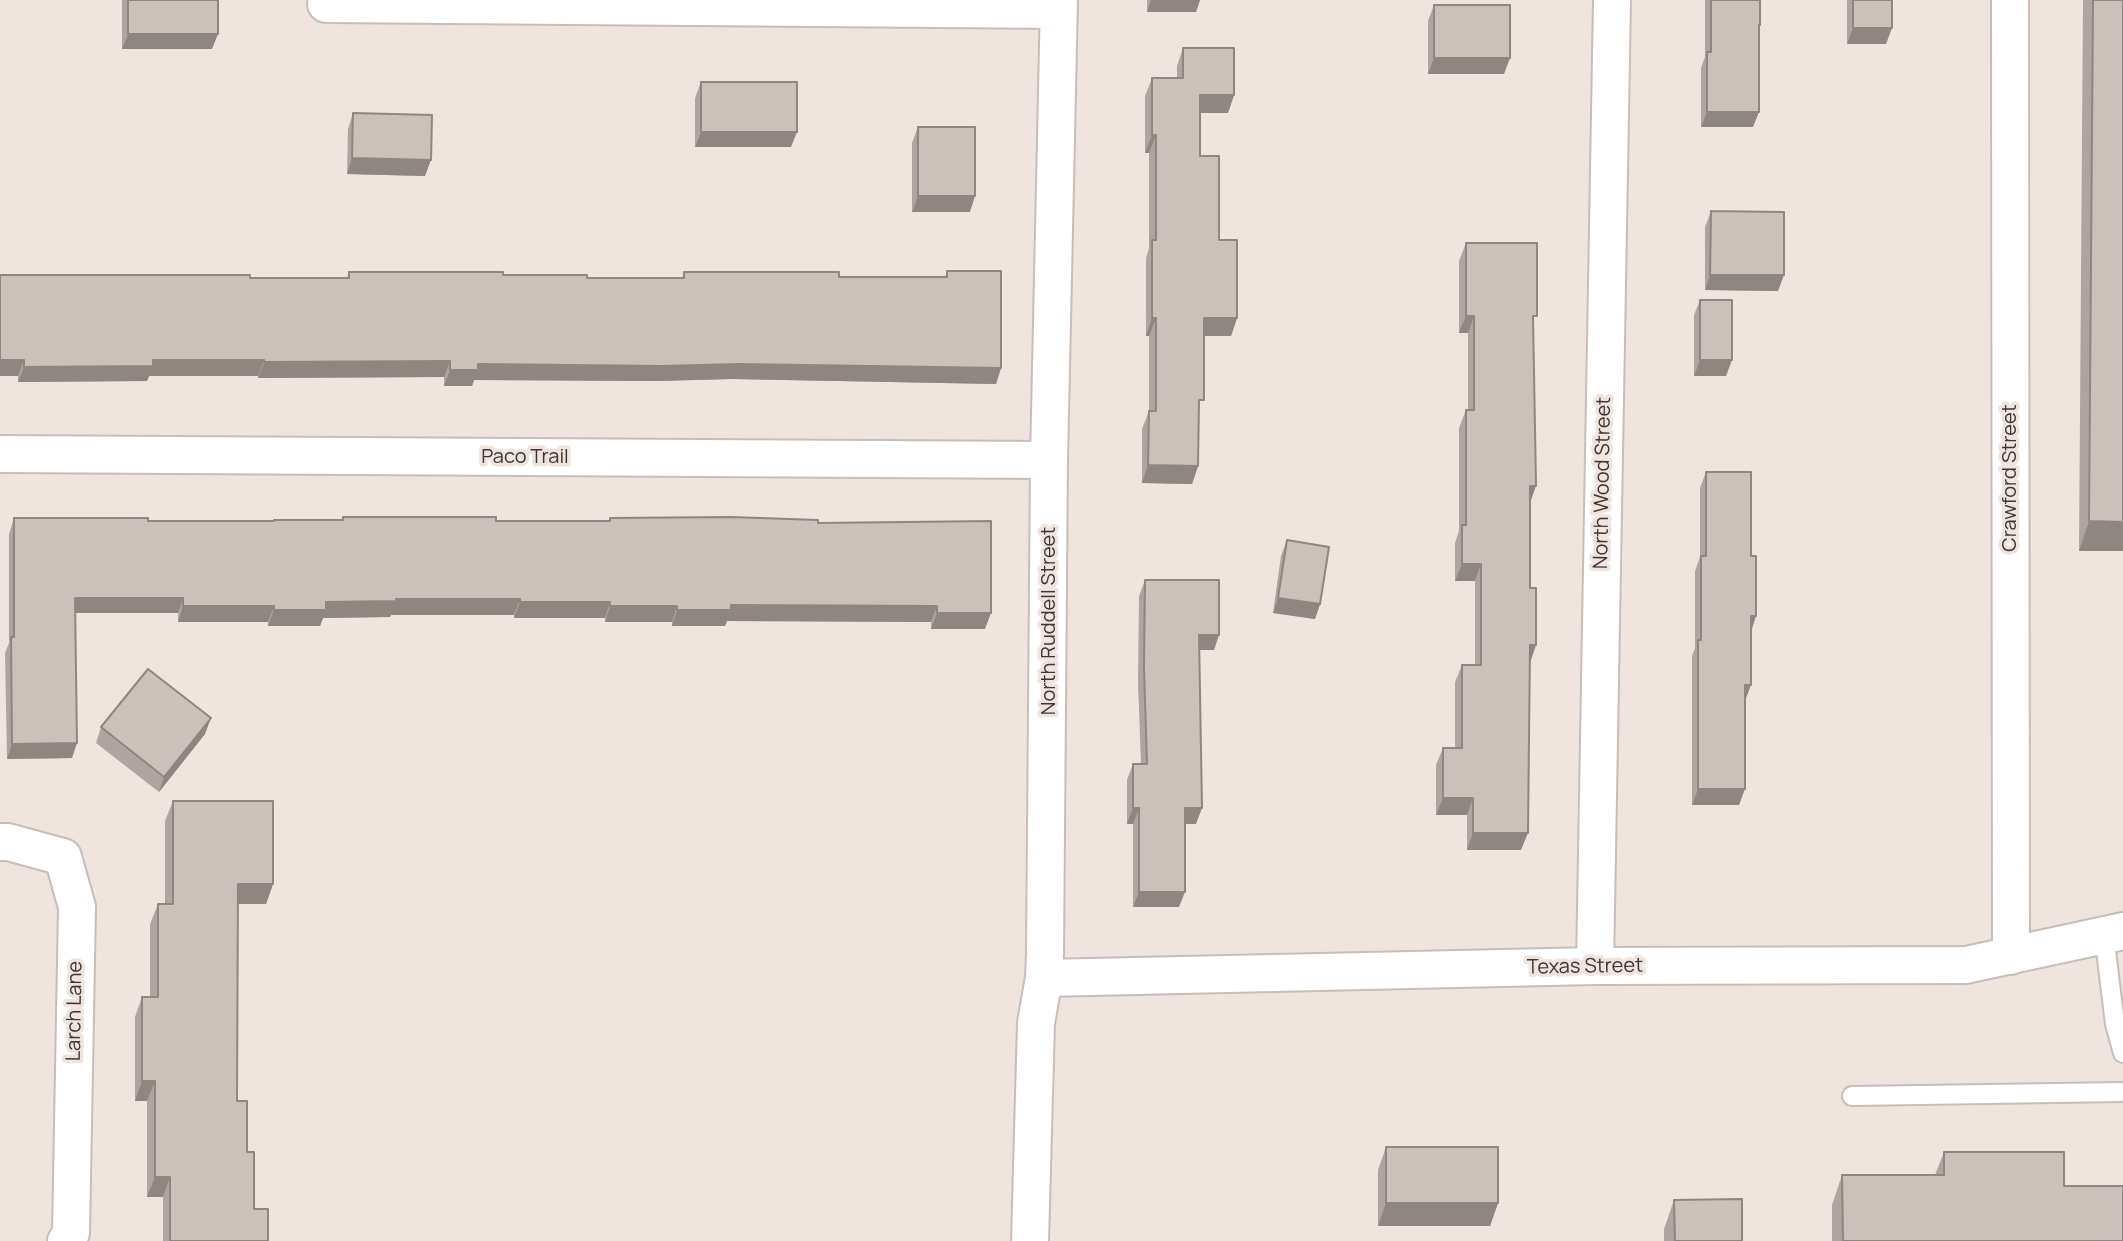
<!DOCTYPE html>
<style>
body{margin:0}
canvas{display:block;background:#efe4de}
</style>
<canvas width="2123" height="1241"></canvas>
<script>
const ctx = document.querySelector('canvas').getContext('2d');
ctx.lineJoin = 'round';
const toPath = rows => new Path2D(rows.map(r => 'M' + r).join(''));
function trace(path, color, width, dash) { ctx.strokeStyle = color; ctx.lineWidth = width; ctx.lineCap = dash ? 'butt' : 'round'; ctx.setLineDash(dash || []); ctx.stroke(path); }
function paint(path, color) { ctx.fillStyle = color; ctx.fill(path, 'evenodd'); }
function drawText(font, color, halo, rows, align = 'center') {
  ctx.font = font + ' Manrope,sans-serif'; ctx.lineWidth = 7; ctx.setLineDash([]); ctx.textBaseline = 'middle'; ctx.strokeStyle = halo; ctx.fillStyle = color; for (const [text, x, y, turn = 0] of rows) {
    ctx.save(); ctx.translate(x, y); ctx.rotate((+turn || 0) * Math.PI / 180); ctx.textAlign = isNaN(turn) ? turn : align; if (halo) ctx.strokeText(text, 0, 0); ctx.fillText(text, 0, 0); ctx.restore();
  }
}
const service = toPath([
 [2104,935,2115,1024,2123,1053],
 [1852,1096,2123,1092]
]);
const minor = toPath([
 [2010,0,2011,956],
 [326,4,1059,10],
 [0,454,1049,460],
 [0,842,8,842,63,857,77,907,71,1233,66,1241],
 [1595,966,1612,0],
 [1044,978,1595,966,1966,965,2123,931],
 [1030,1241,1036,1023,1044,978,1045,953,1049,460,1059,0]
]);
trace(service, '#c8bdb7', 22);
trace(minor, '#c8bdb7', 40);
trace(service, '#fff', 18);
trace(minor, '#fff', 36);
paint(toPath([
 [122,0,218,0,212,49,122,49],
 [1147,0,1200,0,1196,12,1147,12],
 [1705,0,1760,0,1760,25,1759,29,1753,127,1701,127,1701,68,1705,57],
 [1847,0,1892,0,1886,44,1847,44],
 [2083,0,2123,0,2123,551,2079,551],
 [1434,5,1504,74,1428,74,1428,21],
 [1183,48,1234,95,1228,113,1200,113,1200,156,1237,318,1231,336,1204,336,1199,413,1198,466,1192,484,1142,483,1142,429,1149,411,1149,336,1146,336,1146,258,1149,248,1149,153,1145,153,1145,96,1152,78,1177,78,1177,66],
 [701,82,791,147,695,147,695,98],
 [353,113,425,176,347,174,348,129],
 [918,127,970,212,912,212,912,143],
 [1711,211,1778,291,1705,290,1705,227],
 [1466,243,1533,327,1530,501,1530,661,1521,850,1467,850,1467,815,1436,815,1436,765,1443,748,1455,748,1455,682,1462,665,1475,665,1475,581,1455,581,1455,543,1459,531,1459,428,1466,410,1468,410,1468,333,1459,333,1459,261],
 [947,271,1001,368,996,384,732,379,657,381,474,380,472,386,444,386,444,377,258,378,258,376,149,376,147,381,18,382,18,376,0,376,0,275,347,278,349,272,587,278,682,278,684,272,839,277,945,277],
 [1700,300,1726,376,1694,376,1694,315],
 [1706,472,1751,631,1745,701,1739,805,1692,805,1692,656,1695,648,1695,571,1700,557,1700,488],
 [343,517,496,521,609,521,610,518,818,523,985,629,931,629,931,622,727,621,725,626,672,626,672,622,605,622,605,618,514,618,514,615,391,615,390,617,323,618,320,626,268,626,268,622,178,622,178,613,76,613,72,758,7,759,5,653,9,643,9,534,14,518,148,521,273,521,342,520],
 [1287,540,1320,604,1315,619,1273,613,1281,556],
 [1145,580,1214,650,1199,650,1196,824,1185,824,1179,907,1133,907,1133,824,1127,824,1127,780,1133,764,1141,764,1138,683,1139,596],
 [101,727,205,734,159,792,96,743],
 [173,801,273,884,266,904,238,904,237,1101,247,1152,254,1209,268,1241,163,1241,163,1197,147,1197,147,1101,135,1101,135,1017,142,997,150,997,150,924,158,904,165,904,165,821],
 [1386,1147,1498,1203,1490,1226,1378,1226,1378,1170],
 [1944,1152,2064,1186,2123,1241,1832,1241,1832,1205,1842,1175,1935,1175],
 [1674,1200,1742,1241,1664,1241,1664,1229]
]), '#afa5a0');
paint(toPath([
 [1151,0,1200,0,1196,12,1147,12],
 [1853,28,1892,28,1886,44,1847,44],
 [128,34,218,34,212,49,122,49],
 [1434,58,1510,58,1504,74,1428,74],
 [1200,95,1234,95,1228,113,1193,113],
 [1707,112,1759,112,1753,127,1701,127],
 [701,132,797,132,791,147,695,147],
 [1152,135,1156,135,1149,153,1145,153],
 [352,158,431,160,425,176,347,174],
 [918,196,975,196,970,212,912,212],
 [1710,275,1784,275,1778,291,1705,290],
 [1466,316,1474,316,1468,333,1459,333],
 [1152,318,1156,318,1149,336,1146,336],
 [1204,318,1237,318,1231,336,1197,336],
 [0,360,24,360,18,376,0,376],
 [153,360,264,360,258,376,149,376,147,381,18,382,24,367],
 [1700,360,1732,360,1726,376,1694,376],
 [450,361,444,377,258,378,264,362],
 [478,364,738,364,1001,368,996,384,732,379,657,381,474,380,472,386,444,386,450,370],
 [1148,465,1198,466,1192,484,1142,483],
 [1530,486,1536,486,1530,503],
 [2089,521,2123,522,2123,551,2079,551],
 [1462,564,1481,564,1475,581,1455,581],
 [75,598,183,598,178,613,70,613],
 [1278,598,1320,604,1315,619,1273,613],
 [396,599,520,599,514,615,391,615,390,617,323,618,320,626,268,626,274,610,326,602],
 [520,602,610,602,605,618,514,618],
 [731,605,937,606,931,622,727,621,725,626,672,626,677,610],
 [183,606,274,606,268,622,178,622],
 [610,606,677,606,672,622,605,622],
 [937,613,991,613,985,629,931,629],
 [1751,616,1756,616,1751,632],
 [1199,635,1219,635,1214,650,1193,650],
 [1530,645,1536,645,1530,663],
 [1745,685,1751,685,1745,701],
 [211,718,205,734,159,792,164,777],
 [77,743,72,758,7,759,12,744],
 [1698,789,1745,789,1739,805,1692,805],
 [1443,798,1473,798,1467,815,1436,815],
 [1133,808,1139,808,1133,824,1127,824],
 [1185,808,1202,808,1196,824,1179,824],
 [1473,833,1528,833,1521,850,1467,850],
 [238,884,273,884,266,904,231,904],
 [1139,892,1185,892,1179,907,1133,907],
 [142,1081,155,1081,147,1101,135,1101],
 [155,1177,170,1177,163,1197,147,1197],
 [1386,1203,1498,1203,1490,1226,1378,1226]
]), '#8e8682');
const building = toPath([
 [128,0,218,0,218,34,128,34,128,0],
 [1711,0,1760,0,1760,25,1759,25,1759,112,1707,112,1707,52,1711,52,1711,0],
 [1853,0,1892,0,1892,28,1853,28,1853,0],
 [2093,0,2123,0,2123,522,2089,521,2093,0],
 [1434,5,1510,5,1510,58,1434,58,1434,5],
 [1183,48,1234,48,1234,95,1200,95,1200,156,1219,156,1219,240,1237,240,1237,318,1204,318,1204,400,1199,400,1198,466,1148,465,1149,411,1156,411,1156,318,1152,318,1152,240,1156,240,1156,135,1152,135,1152,78,1183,78,1183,48],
 [701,82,797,82,797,132,701,132,701,82],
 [353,113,432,115,431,160,352,158,353,113],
 [918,127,975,127,975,196,918,196,918,127],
 [1711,211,1784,212,1784,275,1710,275,1711,211],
 [1466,243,1537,243,1537,316,1533,316,1536,486,1530,486,1530,588,1536,588,1536,645,1530,645,1528,833,1473,833,1473,798,1443,798,1443,748,1462,748,1462,665,1481,665,1481,564,1462,564,1462,525,1466,525,1466,410,1474,410,1474,316,1466,316,1466,243],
 [947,271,1001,271,1001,368,738,364,662,366,478,364,478,370,450,370,450,361,264,362,264,360,153,360,153,366,24,367,24,360,0,360,0,275,250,275,250,278,349,278,349,272,503,272,503,275,587,275,587,278,684,278,684,272,839,272,839,277,947,277,947,271],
 [1700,300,1732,300,1732,360,1700,360,1700,300],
 [1706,472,1751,472,1751,556,1756,556,1756,616,1751,616,1751,685,1745,685,1745,789,1698,789,1698,640,1701,640,1701,556,1706,556,1706,472],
 [343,517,496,517,496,521,610,521,610,518,731,517,818,520,818,523,991,521,991,613,937,613,937,606,731,605,731,610,677,610,677,606,610,606,610,602,520,602,520,599,396,599,396,601,326,602,326,610,274,610,274,606,183,606,183,598,75,598,77,743,12,744,11,637,14,637,14,518,148,518,148,521,274,521,274,520,343,520,343,517],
 [1287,540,1329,547,1320,604,1278,598,1287,540],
 [1145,580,1219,580,1219,635,1199,635,1202,808,1185,808,1185,892,1139,892,1139,808,1133,808,1133,764,1147,764,1144,667,1145,580],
 [148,669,211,718,164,777,101,727,148,669],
 [173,801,273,801,273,884,238,884,237,1101,247,1101,247,1152,254,1152,254,1209,268,1209,268,1241,170,1241,170,1177,155,1177,155,1081,142,1081,142,997,158,997,158,904,173,904,173,801],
 [1386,1147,1498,1147,1498,1203,1386,1203,1386,1147],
 [1944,1152,2064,1152,2064,1186,2123,1186,2123,1241,1843,1241,1842,1175,1944,1175,1944,1152],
 [1742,1199,1742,1241,1675,1241,1674,1200,1742,1199]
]);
paint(building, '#cbc0ba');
trace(building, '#8e8682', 2);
drawText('20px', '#3b3634', '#efe4de', [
 ["Paco Trail",525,457],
 ["Crawford Street",2010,478,-90],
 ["North Wood Street",1603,483,-89],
 ["North Ruddell Street",1049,621,-90],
 ["Texas Street",1585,967,-1],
 ["Larch Lane",75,1011,-89]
]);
</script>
